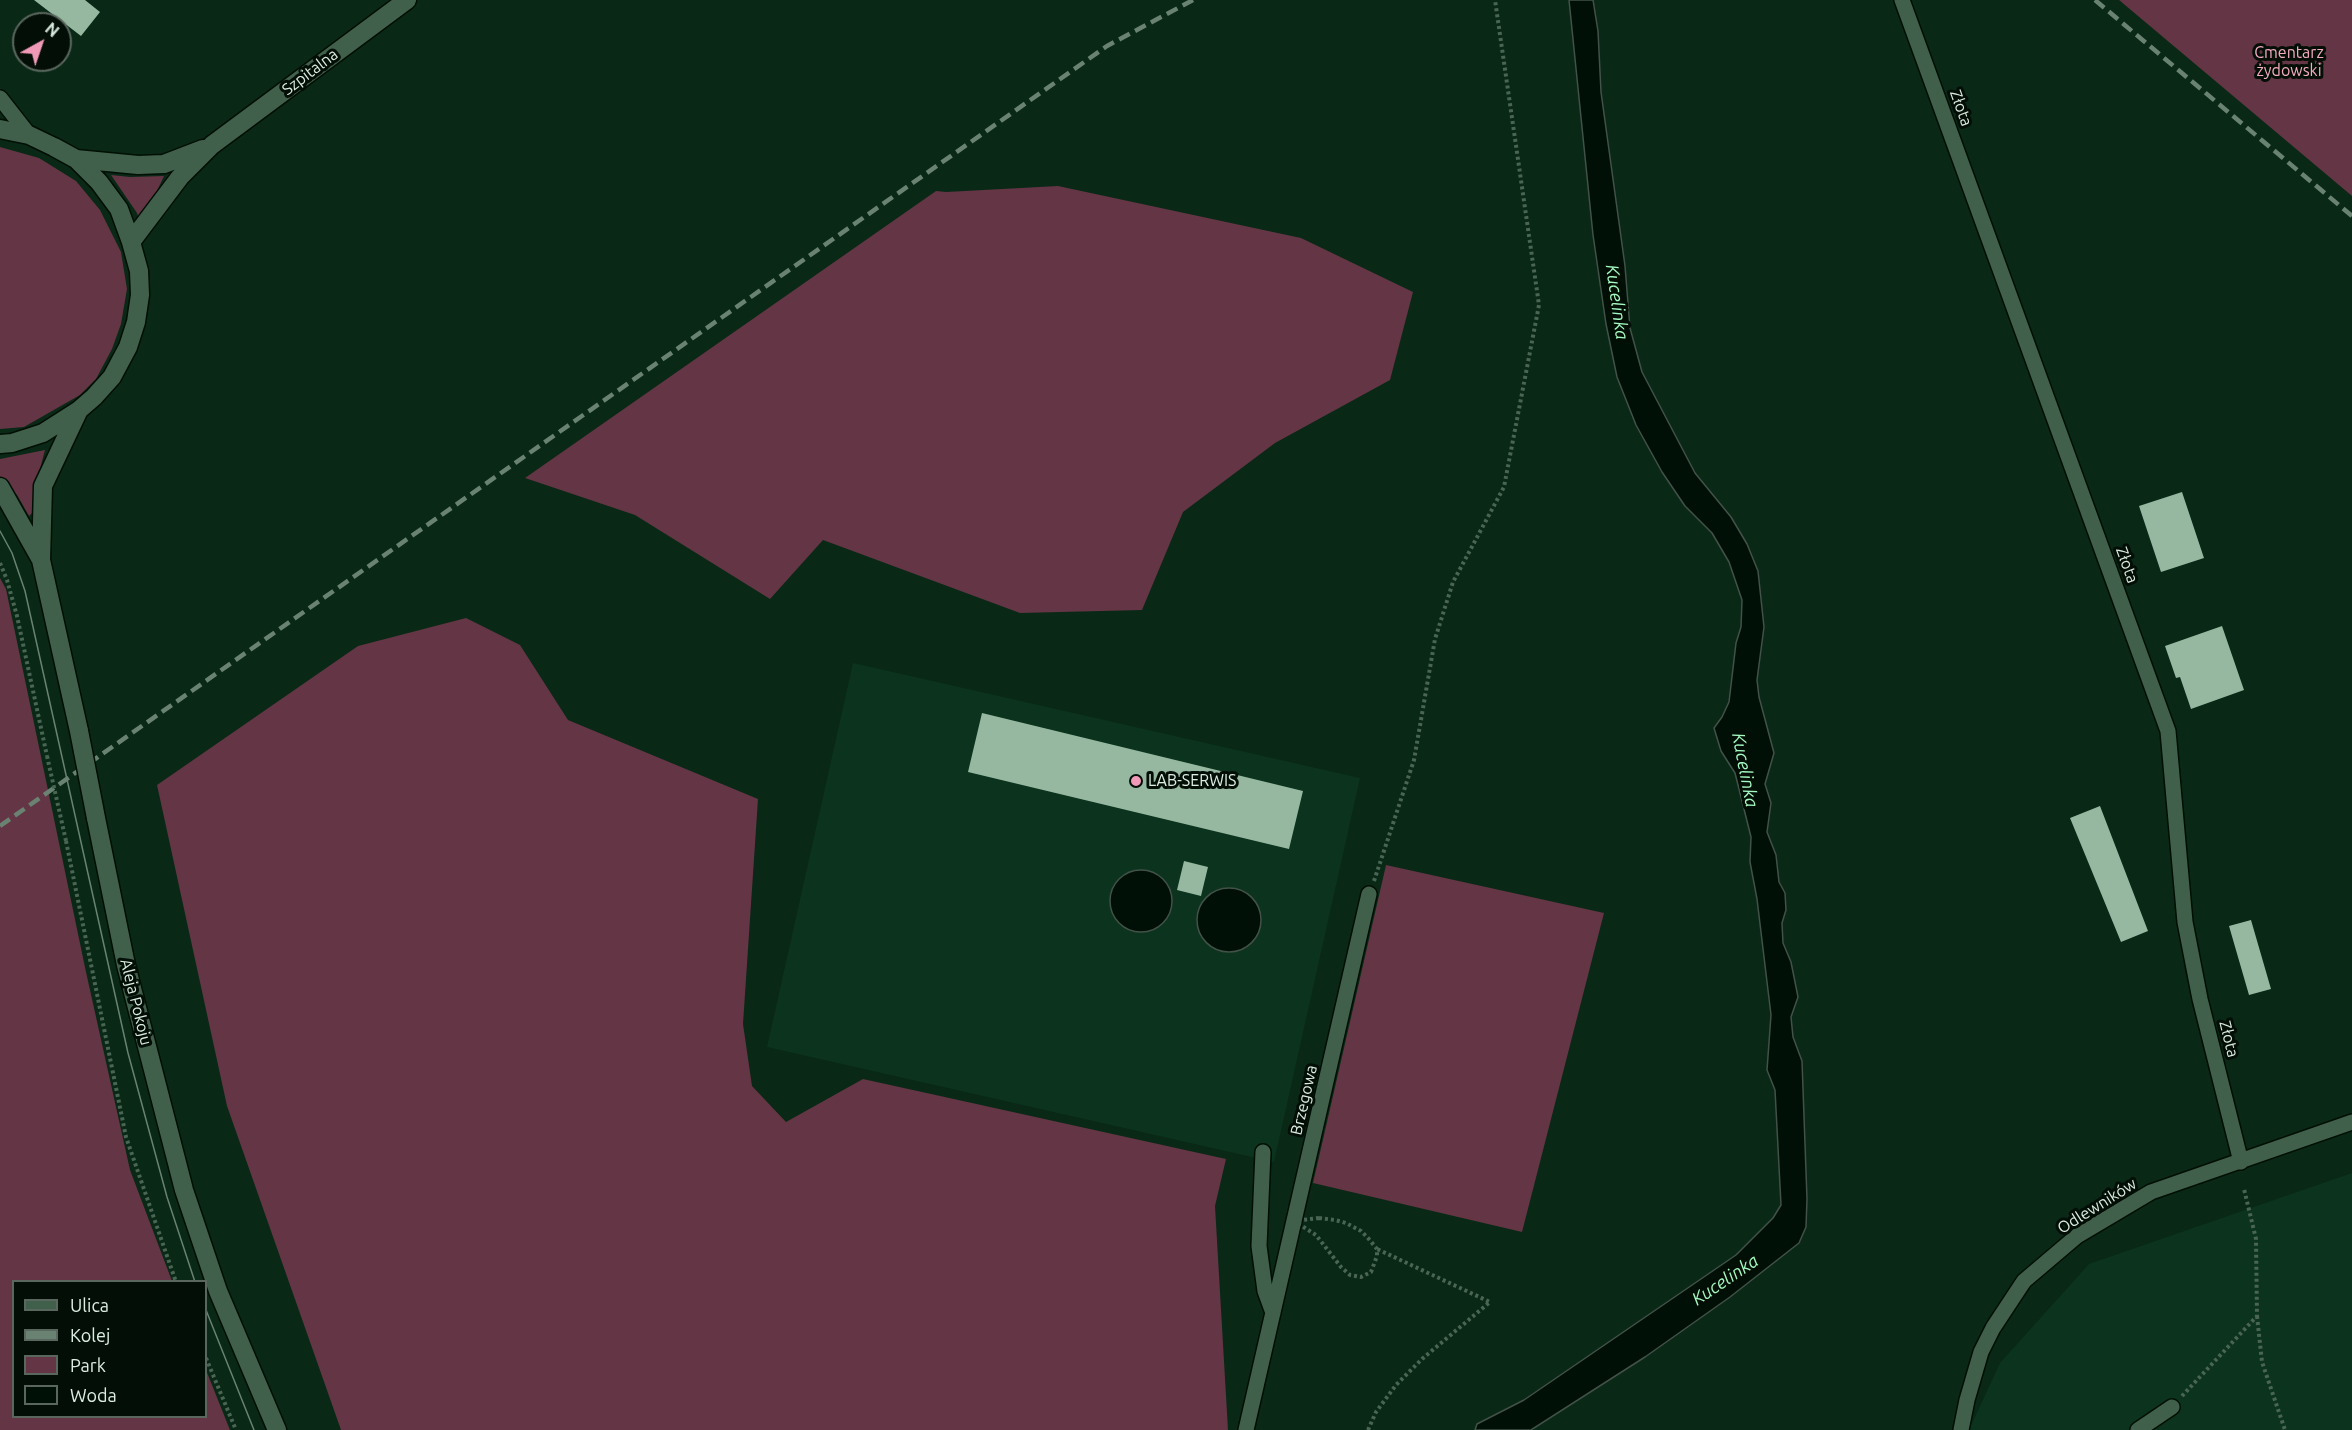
<!DOCTYPE html>
<meta charset="utf-8">
<style>
body{margin:0}
#map{position:relative;width:2352px;height:1430px;overflow:hidden;background:#092816;font-family:Ubuntu,sans-serif}
canvas{display:block}
.legend{position:absolute;left:12px;top:1280px;width:195px;height:138px;box-sizing:border-box;background:#030e06;border:2px solid #5a675e;margin:0;padding:8px 10px;list-style:none;font-size:18px;color:#dcede1}
.legend li{display:flex;align-items:center;gap:12px;height:30px}
.legend b{width:30px;border:2px solid #5a675e}
.north{position:absolute;left:12px;top:12px;width:60px;height:60px;box-sizing:border-box;background:#030e06;border:2px solid #5a675e;border-radius:50%;rotate:40deg;font-size:16px;font-weight:700;line-height:24px;text-align:center;color:#dcede1}
.north::after{content:'';display:block;margin:auto;width:21px;height:27px;background:#f09ab7;clip-path:polygon(50% 0,100% 100%,50% 72%,0 100%)}
</style>
<div id="map">
<canvas width="2352" height="1430"></canvas>
<ul class="legend">
<li><b style="height:8px;background:#41604b"></b>Ulica</li>
<li><b style="height:8px;background:#698272"></b>Kolej</li>
<li><b style="height:16px;background:#633545"></b>Park</li>
<li><b style="height:16px;background:#011006"></b>Woda</li>
</ul>
<div class="north">N</div>
</div>
<script>
const ctx = document.querySelector('canvas').getContext('2d');
ctx.lineJoin = 'round';
function paint(path, color) { ctx.fillStyle = color; ctx.fill(path, 'evenodd'); }
const toPath = rows => new Path2D(rows.map(r => 'M' + r).join(''));
function trace(path, color, width, dash) { ctx.strokeStyle = color; ctx.lineWidth = width; ctx.lineCap = dash ? 'butt' : 'round'; ctx.setLineDash(dash || []); ctx.stroke(path); }
function drawText(font, color, halo, rows, align = 'center') {
  ctx.font = font + ' Ubuntu,sans-serif'; ctx.lineWidth = 6; ctx.setLineDash([]); ctx.textBaseline = 'middle'; ctx.strokeStyle = halo; ctx.fillStyle = color; for (const [text, x, y, turn = 0] of rows) {
    ctx.save(); ctx.translate(x, y); ctx.rotate((+turn || 0) * Math.PI / 180); ctx.textAlign = isNaN(turn) ? turn : align; if (halo) ctx.strokeText(text, 0, 0); ctx.fillText(text, 0, 0); ctx.restore();
  }
}
paint(toPath([
 [853,663,1360,778,1274,1162,767,1047],
 [2352,1173,2352,1430,1969,1430,2000,1363,2089,1264]
]), '#0b331d');
paint(toPath([
 [2119,0,2352,0,2352,196],
 [0,147,39,158,76,181,100,210,121,252,127,289,121,324,112,349,96,379,80,395,24,427,0,429],
 [111,175,130,177,164,176,141,225,137,213],
 [1058,186,1301,238,1413,292,1390,380,1275,443,1183,512,1142,610,1020,613,823,540,770,599,635,515,525,478,936,191,946,192],
 [45,450,39,473,32,513,29,516,17,495,0,477,0,459],
 [0,578,6,589,86,972,130,1170,172,1281,14,1282,14,1416,206,1416,206,1370,230,1430,0,1430],
 [466,618,520,645,568,720,758,799,743,1024,752,1086,786,1122,863,1079,1226,1159,1215,1206,1228,1430,341,1430,227,1106,157,785,358,646],
 [1386,865,1604,913,1522,1232,1313,1183]
]), '#633545');
const water = toPath([
 [1569,0,1593,0,1598,31,1601,92,1625,266,1630,328,1642,372,1695,473,1731,517,1747,544,1758,571,1764,627,1757,680,1759,697,1774,753,1765,784,1771,803,1767,832,1776,855,1779,882,1785,893,1786,910,1782,923,1783,943,1791,962,1798,997,1791,1017,1793,1037,1802,1061,1807,1199,1806,1227,1799,1243,1730,1297,1645,1357,1531,1430,1475,1430,1477,1424,1524,1400,1736,1255,1773,1218,1781,1205,1775,1090,1767,1070,1771,1015,1757,899,1750,862,1751,837,1735,773,1721,751,1714,728,1722,717,1729,702,1736,643,1741,627,1742,600,1729,562,1712,533,1685,506,1662,472,1636,425,1617,377,1606,324,1593,235,1569,0],
 '1110 901a31 31 0 1 1 62 0a31 31 0 1 1-62 0Z',
 '1197 920a32 32 0 1 1 64 0a32 32 0 1 1-64 0Z'
]);
paint(water, '#011006');
trace(water, '#435248', 1.5);
paint(toPath([
 [34,0,85,0,100,12,81,36],
 [2182,492,2204,558,2161,572,2139,506],
 [2222,626,2244,690,2191,709,2180,677,2176,678,2165,646],
 [982,713,1303,791,1289,849,968,772],
 [2100,806,2148,931,2121,942,2070,818],
 [1184,861,1208,867,1201,896,1177,890],
 [2251,920,2271,989,2249,995,2229,926]
]), '#96b8a1');
const street = toPath([
 [1902,0,2168,731,2185,922,2200,999,2241,1162],
 [0,98,29,135],
 [1263,1152,1259,1246,1265,1291,1273,1313],
 [1246,1430,1369,894],
 [1961,1430,1967,1400,1981,1352,1993,1328,2024,1281,2077,1236,2151,1192,2352,1122],
 [2138,1430,2172,1407]
]);
const secondary = toPath([
 [0,129,29,135,54,147,76,159,99,182,119,209,131,242,139,271,140,295,136,322,128,347,112,377,94,397,79,410,43,433,12,443,0,444],
 [76,159,138,165,164,164,203,149],
 [131,242,180,177,212,145,407,0],
 [79,410,43,486,41,560,79,731],
 [0,487,40,558],
 [96,818,126,965,184,1190,218,1291,277,1430]
]);
trace(street, '#000f04', 18);
trace(secondary, '#000f04', 21);
trace(toPath([
 [0,563,7,580,17,616,47,756],
 [66,841,126,1137,176,1282],
 [1374,881,1414,760,1435,639,1453,582,1504,487,1539,305,1495,0],
 [1319,1218,1335,1220,1346,1223,1361,1231,1368,1238,1377,1249,1377,1256,1371,1272,1361,1277,1350,1275,1341,1267,1316,1235,1294,1221,1319,1218],
 [2257,1316,2262,1362,2285,1430],
 [206,1358,236,1430],
 [2182,1396,2257,1316,2256,1239,2244,1189],
 [1368,1430,1376,1412,1396,1385,1422,1359,1490,1302,1377,1249]
]), '#4a6554', 4, [3, 3]);
trace(street, '#41604b', 15);
trace(secondary, '#41604b', 18);
trace(toPath([
 [0,531,12,553,25,591,128,1053,167,1197,195,1282],
 [206,1310,254,1430]
]), '#698272', 1.5);
trace(toPath([
 [2095,0,2352,216],
 [0,826,1107,46,1193,0]
]), '#698272', 4.5, [12, 6]);
const secondaryBridge = toPath([
 [79,731,96,818]
]);
trace(secondaryBridge, '#000f04', 21, []);
trace(toPath([
 [47,756,66,841]
]), '#4a6554', 4, [3, 3]);
trace(secondaryBridge, '#41604b', 18);
for (const [x, y, r, color] of [
 [1136,781,6,"#f09ab7"]
]) { const dot = new Path2D(); dot.arc(x, y, r, 0, 2 * Math.PI); ctx.fillStyle = color; ctx.fill(dot); trace(dot, '#030e06', 2); }
drawText('16px', '#f5acc3', '#030e06', [
 ["Cmentarz",2289,53],
 ["żydowski",2289,71]
]);
drawText('16px', '#dcede1', '#030e06', [
 ["Szpitalna",310,72,-37],
 ["Złota",1961,108,70],
 ["Złota",2127,565,70],
 ["Aleja Pokoju",136,1002,76],
 ["Złota",2229,1039,76],
 ["Brzegowa",1304,1100,-77],
 ["Odlewników",2097,1206,-32]
]);
drawText('16px', '#dcede1', '#030e06', [
 ["LAB-SERWIS",1148,781]
], 'left');
drawText('italic 18px', '#a4fac1', '#030e06', [
 ["Kucelinka",1617,302,82],
 ["Kucelinka",1745,770,79],
 ["Kucelinka",1725,1280,-34]
]);
</script>
